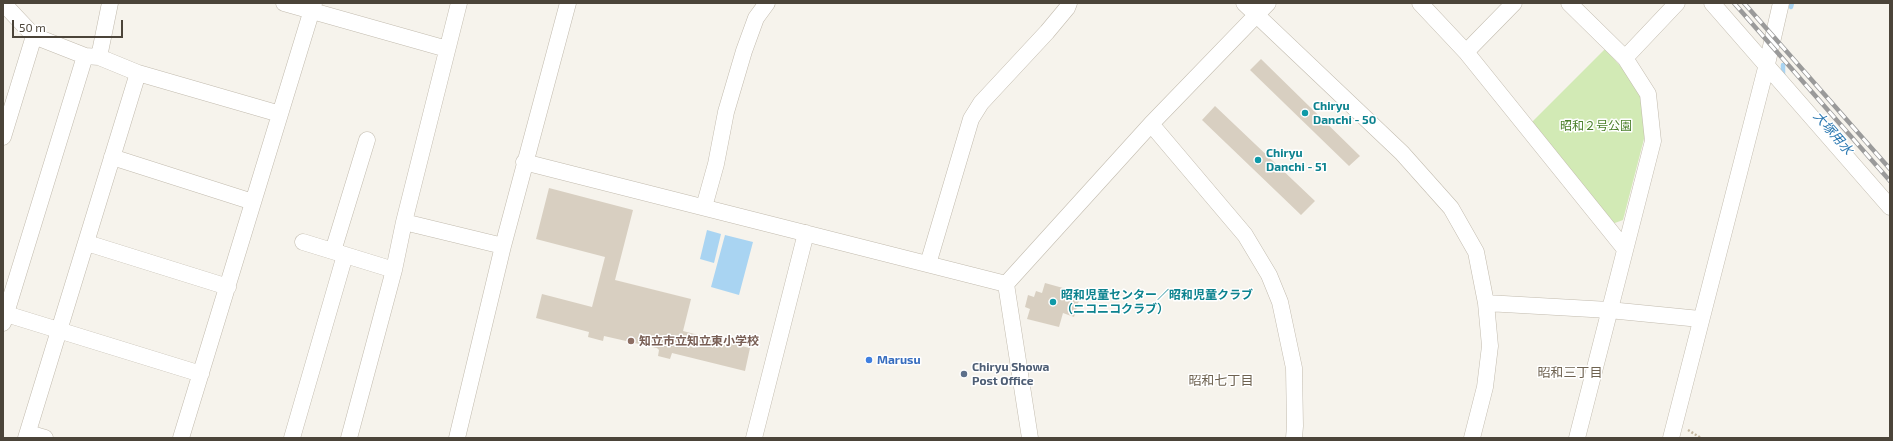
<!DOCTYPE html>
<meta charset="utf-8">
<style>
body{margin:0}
#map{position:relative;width:1893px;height:441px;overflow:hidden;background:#f6f3ec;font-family:"Exo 2",sans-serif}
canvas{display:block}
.frame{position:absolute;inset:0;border:4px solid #4b4439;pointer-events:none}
.scale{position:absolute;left:12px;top:20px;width:111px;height:18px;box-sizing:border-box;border:2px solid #4b4439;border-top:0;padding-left:5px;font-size:12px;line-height:14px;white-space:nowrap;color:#4b4439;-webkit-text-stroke:3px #fff;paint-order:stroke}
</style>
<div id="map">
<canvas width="1893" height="441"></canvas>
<div class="frame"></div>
<div class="scale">50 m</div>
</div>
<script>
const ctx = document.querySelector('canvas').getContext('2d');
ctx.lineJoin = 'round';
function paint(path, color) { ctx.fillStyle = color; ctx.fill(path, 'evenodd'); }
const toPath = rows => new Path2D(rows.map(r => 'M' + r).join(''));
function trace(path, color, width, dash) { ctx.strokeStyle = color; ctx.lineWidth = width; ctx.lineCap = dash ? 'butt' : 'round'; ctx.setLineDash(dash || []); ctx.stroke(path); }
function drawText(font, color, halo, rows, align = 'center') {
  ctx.font = font + ' "Exo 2","Noto Sans JP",sans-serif'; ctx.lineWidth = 3; ctx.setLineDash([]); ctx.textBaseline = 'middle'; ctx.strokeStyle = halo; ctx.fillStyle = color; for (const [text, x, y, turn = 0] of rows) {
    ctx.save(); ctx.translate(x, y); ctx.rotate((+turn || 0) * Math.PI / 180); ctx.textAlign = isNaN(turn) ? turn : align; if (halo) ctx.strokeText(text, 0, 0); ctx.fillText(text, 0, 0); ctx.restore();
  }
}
paint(toPath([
 [1605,49,1631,78,1640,94,1645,135,1623,220,1612,224,1532,122]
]), '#d2eab5');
paint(toPath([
 [707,230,721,234,714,263,700,259],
 [725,235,753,242,739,295,711,287]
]), '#a9d4f2');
trace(toPath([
 [1791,7,1792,3],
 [1783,65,1783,75,1785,78]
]), '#a9d4f2', 4.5);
paint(toPath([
 [1261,59,1360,156,1349,166,1250,70],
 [1215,106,1315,201,1301,215,1202,120],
 [549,188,633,210,615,280,691,299,683,331,725,342,726,336,738,338,737,345,750,348,745,371,672,353,670,359,658,356,659,350,657,348,604,336,603,341,588,337,589,332,536,318,542,294,592,307,605,257,536,239],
 [1045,283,1081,293,1074,317,1063,313,1059,327,1027,319,1030,309,1025,307,1028,295,1034,297,1036,291,1042,293]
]), '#d8cfc1');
const minor = toPath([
 [3,3,34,36,85,56,99,57,138,73,280,114],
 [284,3,447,49],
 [1244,3,1402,153,1451,208,1476,252,1486,303,1490,346,1485,387,1472,438],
 [1420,3,1466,52,1624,248],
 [1569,3,1625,58,1648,94,1653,141,1577,438],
 [1712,3,1890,207],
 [1466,52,1514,3],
 [99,57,110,3],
 [1625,58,1677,3],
 [1151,124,1245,235,1269,275,1280,302,1294,368,1295,426,1294,438],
 [3,137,34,36],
 [112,157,253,202],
 [524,162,1006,284],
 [704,207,716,164,726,112,744,51,756,18,767,3],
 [404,222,503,246],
 [303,242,394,270],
 [87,243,228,287],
 [333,251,367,140],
 [928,264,971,119,981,103,1047,32,1067,8,1069,3],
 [1486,303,1609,310,1700,319],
 [3,313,201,374],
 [3,323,85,56],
 [28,433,45,438],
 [26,438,138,73],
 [181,438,314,3],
 [292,438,345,255],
 [349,438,394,270,404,222,459,3],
 [457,438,503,246,568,3],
 [754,438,806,233],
 [1030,438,1006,284,1151,124,1268,3],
 [1671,438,1767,64,1781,3]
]);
trace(minor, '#c2bbae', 17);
trace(toPath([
 [1688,430,1701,438]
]), '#c4b79f', 2.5, [2, 2]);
trace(minor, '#fff', 16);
const rail = toPath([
 [1734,3,1890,181],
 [1744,3,1890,169]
]);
trace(rail, '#9a9a9a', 4.5);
trace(rail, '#fff', 3, [9]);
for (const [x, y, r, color] of [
 [1305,113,4,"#0f9aa8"],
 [1258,160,4,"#0f9aa8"],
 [1053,302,4,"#0f9aa8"],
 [631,341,4,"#8d6e63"],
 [869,360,4,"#3f7fe0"],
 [964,374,4,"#5c6f8a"]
]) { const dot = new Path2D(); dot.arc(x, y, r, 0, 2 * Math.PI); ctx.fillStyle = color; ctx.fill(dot); trace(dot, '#fff', 1.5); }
drawText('bold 12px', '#0d838f', '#fff', [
 ["Chiryu",1313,106],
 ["Danchi - 50",1313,120],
 ["Chiryu",1266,153],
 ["Danchi - 51",1266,167],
 ["昭和児童センター／昭和児童クラブ",1061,295],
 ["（ニコニコクラブ）",1061,309]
], 'left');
drawText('12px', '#4a7f2a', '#fff', [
 ["昭和２号公園",1596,126]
]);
drawText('bold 12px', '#785e54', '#fff', [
 ["知立市立知立東小学校",639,341]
], 'left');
drawText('bold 12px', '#366cbe', '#fff', [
 ["Marusu",877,360]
], 'left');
drawText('bold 12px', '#4e5e75', '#fff', [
 ["Chiryu Showa",972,367],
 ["Post Office",972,381]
], 'left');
drawText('italic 13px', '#2e7ab2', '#fff', [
 ["大塚用水",1833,133,49]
]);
drawText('13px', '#6e6250', '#fff', [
 ["昭和三丁目",1570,373],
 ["昭和七丁目",1221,381]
]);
</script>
